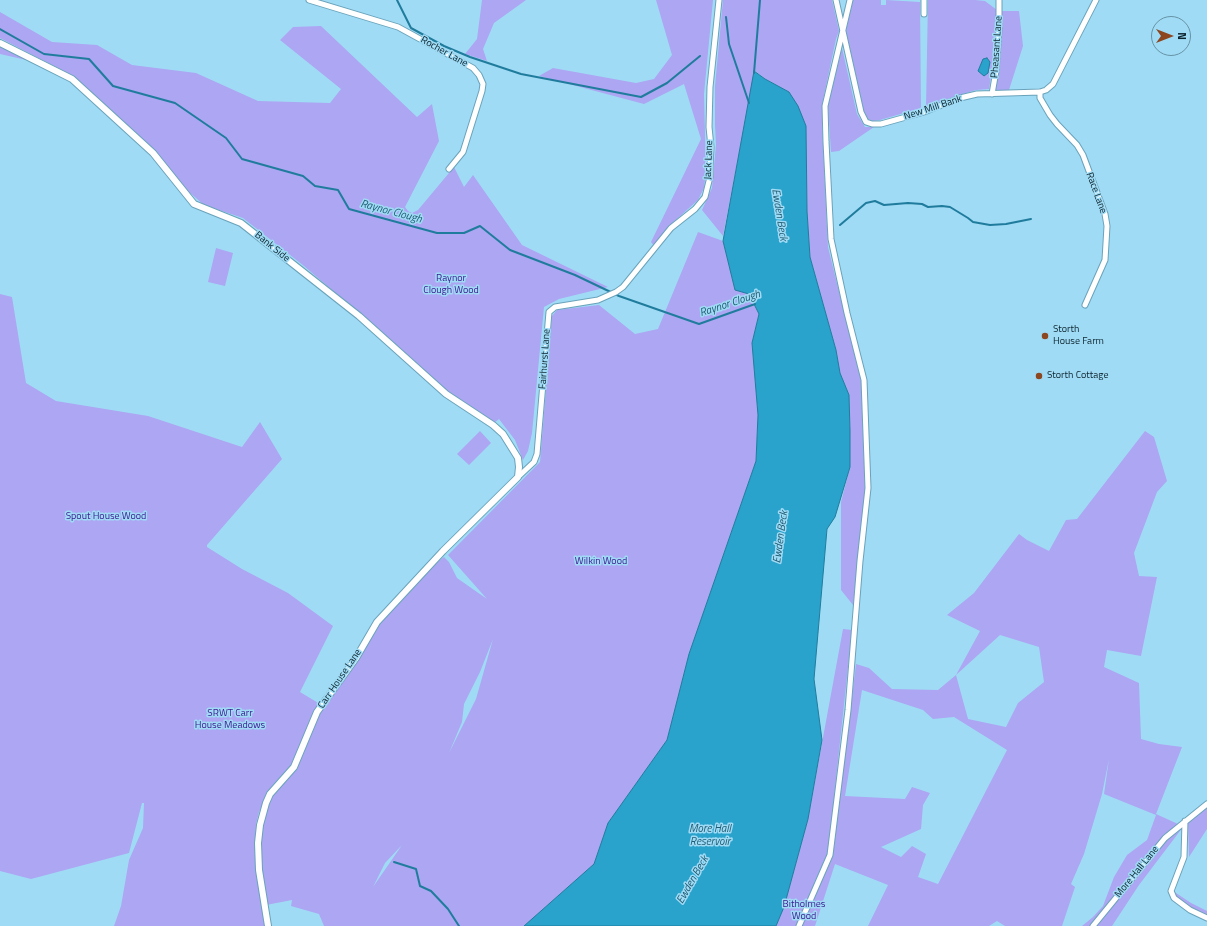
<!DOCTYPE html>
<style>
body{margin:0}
#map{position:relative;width:1207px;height:926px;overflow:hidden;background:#a0dbf5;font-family:"Titillium Web",sans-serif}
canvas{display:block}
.north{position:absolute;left:1151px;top:16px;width:40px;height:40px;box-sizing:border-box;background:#a0dbf5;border:1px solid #6592a5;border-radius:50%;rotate:90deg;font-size:11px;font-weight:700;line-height:16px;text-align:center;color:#0c242e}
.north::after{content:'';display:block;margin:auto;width:14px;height:18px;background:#8c4620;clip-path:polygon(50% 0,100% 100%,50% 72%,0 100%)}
</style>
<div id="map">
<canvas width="1207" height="926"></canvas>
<div class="north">N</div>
</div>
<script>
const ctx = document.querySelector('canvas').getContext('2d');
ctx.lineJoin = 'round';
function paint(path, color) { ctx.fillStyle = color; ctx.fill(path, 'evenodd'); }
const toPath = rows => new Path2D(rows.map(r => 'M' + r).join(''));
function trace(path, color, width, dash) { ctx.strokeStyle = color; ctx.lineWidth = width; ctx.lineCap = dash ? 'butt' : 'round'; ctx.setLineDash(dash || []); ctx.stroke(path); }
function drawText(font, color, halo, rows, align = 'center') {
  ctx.font = font + ' "Titillium Web",sans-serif'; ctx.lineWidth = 3; ctx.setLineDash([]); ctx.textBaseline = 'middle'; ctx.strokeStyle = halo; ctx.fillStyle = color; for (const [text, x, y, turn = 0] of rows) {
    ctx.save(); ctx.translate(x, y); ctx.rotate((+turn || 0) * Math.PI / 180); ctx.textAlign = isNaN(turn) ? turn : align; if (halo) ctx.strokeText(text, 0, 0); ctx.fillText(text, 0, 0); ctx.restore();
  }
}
paint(toPath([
 [482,0,526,0,494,23,483,49,487,61,465,54,477,39],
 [656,0,713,0,704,94,706,172,704,188,698,200,668,227,654,246,651,242,701,139,684,84,644,104,539,76,553,68,636,83,654,79,672,55],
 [723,0,832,0,839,31,836,39,822,105,822,124,828,247,861,381,865,490,853,605,841,590,841,502,850,467,850,431,849,395,840,373,836,350,810,257,807,211,806,126,789,92,765,79,755,71,723,236,702,210,712,188,714,166,716,145,715,124,715,86],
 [853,0,881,0,881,5,886,5,886,0,920,2,921,108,880,120,873,121,868,119,864,112,846,31],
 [928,0,975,0,985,1,997,10,994,58,989,89,976,90,956,96,926,107],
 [1002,11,1019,11,1023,46,1009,90,995,90,998,76],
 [0,12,52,42,97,45,132,65,196,73,258,101,330,103,341,89,280,40,293,27,321,26,417,117,432,104,439,141,405,207,408,211,412,213,418,210,454,167,464,187,473,175,522,245,608,287,559,299,544,307,532,433,528,451,523,460,515,440,499,419,494,423,445,390,374,326,304,266,243,218,204,205,189,192,153,150,73,76,0,38],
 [0,46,31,61,0,54],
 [842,48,857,114,865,127,874,127,839,151,831,152,828,106],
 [698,232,723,241,735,289,749,294,759,314,752,343,758,415,756,461,689,654,667,740,608,823,594,864,524,926,324,926,319,914,291,906,292,900,266,905,261,869,261,826,266,806,274,792,288,775,320,710,384,617,434,565,444,557,449,562,457,578,487,599,448,555,540,462,552,316,557,310,599,305,635,334,658,329],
 [493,639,476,699,449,753,462,722,464,704,480,672],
 [402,845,373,887,385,863],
 [216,248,233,253,225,286,208,282],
 [0,294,12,297,26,383,56,401,148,416,242,447,260,422,282,459,207,545,207,547,242,569,288,593,333,626,300,692,320,704,293,763,273,785,259,812,256,824,255,845,266,926,114,926,121,906,129,860,143,828,144,803,142,803,129,853,31,879,0,871],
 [480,431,491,443,469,465,457,454],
 [1145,431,1154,437,1167,481,1157,492,1134,553,1139,576,1157,577,1141,656,1107,650,1104,667,1139,683,1141,739,1159,744,1182,747,1156,814,1178,824,1091,926,1082,926,1093,917,1103,906,1114,877,1127,855,1147,840,1156,815,1104,794,1109,759,1102,794,1084,854,1071,884,1075,887,1062,926,1005,926,997,921,989,926,868,926,888,885,835,864,815,926,776,926,784,907,808,819,843,629,852,630,828,854,814,883,824,876,833,856,856,664,869,668,892,689,938,690,956,675,980,631,947,615,974,593,1019,534,1027,540,1049,551,1066,520,1077,519],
 [1000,635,1039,647,1044,682,1018,703,1006,727,968,719,956,675],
 [862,690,923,710,933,719,954,717,1007,750,938,884,918,877,926,854,912,846,901,857,881,847,921,829,923,805,930,793,912,787,905,799,845,796],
 [1207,806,1207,829,1189,857,1188,822],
 [1183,827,1139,885,1112,926,1096,926,1168,839],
 [1173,891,1191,903,1207,911,1207,917,1191,909,1176,898]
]), '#aca6f3');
const water = toPath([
 [987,58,990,62,988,73,984,76,978,71,983,59,987,58],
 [754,71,765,79,789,92,798,106,806,126,807,211,810,257,836,350,840,373,849,395,850,431,850,467,835,517,827,529,814,679,822,740,808,819,784,907,776,926,524,926,594,864,608,823,667,740,689,654,756,461,758,415,752,343,759,314,749,294,735,290,723,241,754,71]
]);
paint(water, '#29a2cc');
trace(water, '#207c9d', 1);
trace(toPath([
 [397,0,411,28,444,46,470,57,521,74,641,97,667,83,700,56],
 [726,17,729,44,749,103],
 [0,29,44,54,89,59,113,86,175,103,226,138,242,159,303,176,315,186,338,190,349,209,437,233,464,233,480,226,510,250,575,275,619,296,699,324,755,304],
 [754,73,760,0],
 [840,225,866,203,875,201,884,205,908,203,922,204,928,207,942,206,950,207,968,218,973,222,990,225,1006,224,1031,219],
 [394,862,416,869,420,886,431,891,448,909,459,926]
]), '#207c9d', 2);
const minor = toPath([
 [309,0,398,27,473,68,479,75,483,84,482,91,463,152,449,169],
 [836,0,861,112,866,122,872,124,881,124,924,112,960,98,977,94,1040,92,1046,90,1053,84,1096,0],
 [924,14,924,0],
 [1040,92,1040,98,1050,115,1057,124,1077,145,1083,155,1105,214,1107,226,1105,260,1085,305],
 [992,94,996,71,999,29,999,0],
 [518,477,534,462,537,454,549,312,555,307,598,300,616,292,623,287,671,228,695,209,705,197,710,177,710,167,711,147,709,127,710,87,719,0],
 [1185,821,1184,857,1171,891,1174,898,1190,910,1207,918],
 [799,926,830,855,848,710,860,561,868,488,864,380,847,313,831,239,826,142,825,106,850,0],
 [1093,926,1165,838,1207,804]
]);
const tertiary = toPath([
 [0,43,72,79,153,153,194,204,241,223,359,316,446,394,493,425,503,434,518,458,519,467,518,477,443,551,377,622,356,658,317,712,294,767,270,794,266,803,260,825,258,843,259,870,268,926]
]);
trace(minor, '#69a3bb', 7);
trace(tertiary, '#69a3bb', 8);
trace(minor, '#fff', 5);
trace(tertiary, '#fff', 6);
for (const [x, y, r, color] of [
 [1045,336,4,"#8c4620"],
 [1039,376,4,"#8c4620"]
]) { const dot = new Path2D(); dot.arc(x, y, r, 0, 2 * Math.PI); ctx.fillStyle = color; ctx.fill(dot); trace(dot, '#a0dbf5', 1.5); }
drawText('10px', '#0c242e', '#a0dbf5', [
 ["Pheasant Lane",997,47,-86],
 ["Rocher Lane",444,52,29],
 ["New Mill Bank",933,108,-18],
 ["Jack Lane",709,160,-88],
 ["Race Lane",1096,193,70],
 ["Bank Side",272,247,39],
 ["Fairhurst Lane",545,359,-86],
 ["Carr House Lane",340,679,-56],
 ["More Hall Lane",1137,872,-51]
]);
drawText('10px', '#3c168f', '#a0dbf5', [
 ["Raynor",451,279],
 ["Clough Wood",451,291],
 ["Spout House Wood",106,517],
 ["Wilkin Wood",601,562],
 ["SRWT Carr",230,714],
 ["House Meadows",230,726],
 ["Bitholmes",804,905],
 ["Wood",804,917]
]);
drawText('10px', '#0c242e', '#a0dbf5', [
 ["Storth",1053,330],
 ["House Farm",1053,342],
 ["Storth Cottage",1047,376]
], 'left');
drawText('italic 11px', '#1f5b72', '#a0dbf5', [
 ["Raynor Clough",391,212,15],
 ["Ewden Beck",779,215,81],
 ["Raynor Clough",730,304,-18],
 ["Ewden Beck",781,537,-82],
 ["More Hall",710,829],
 ["Reservoir",710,842],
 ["Ewden Beck",693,880,-60]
]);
</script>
